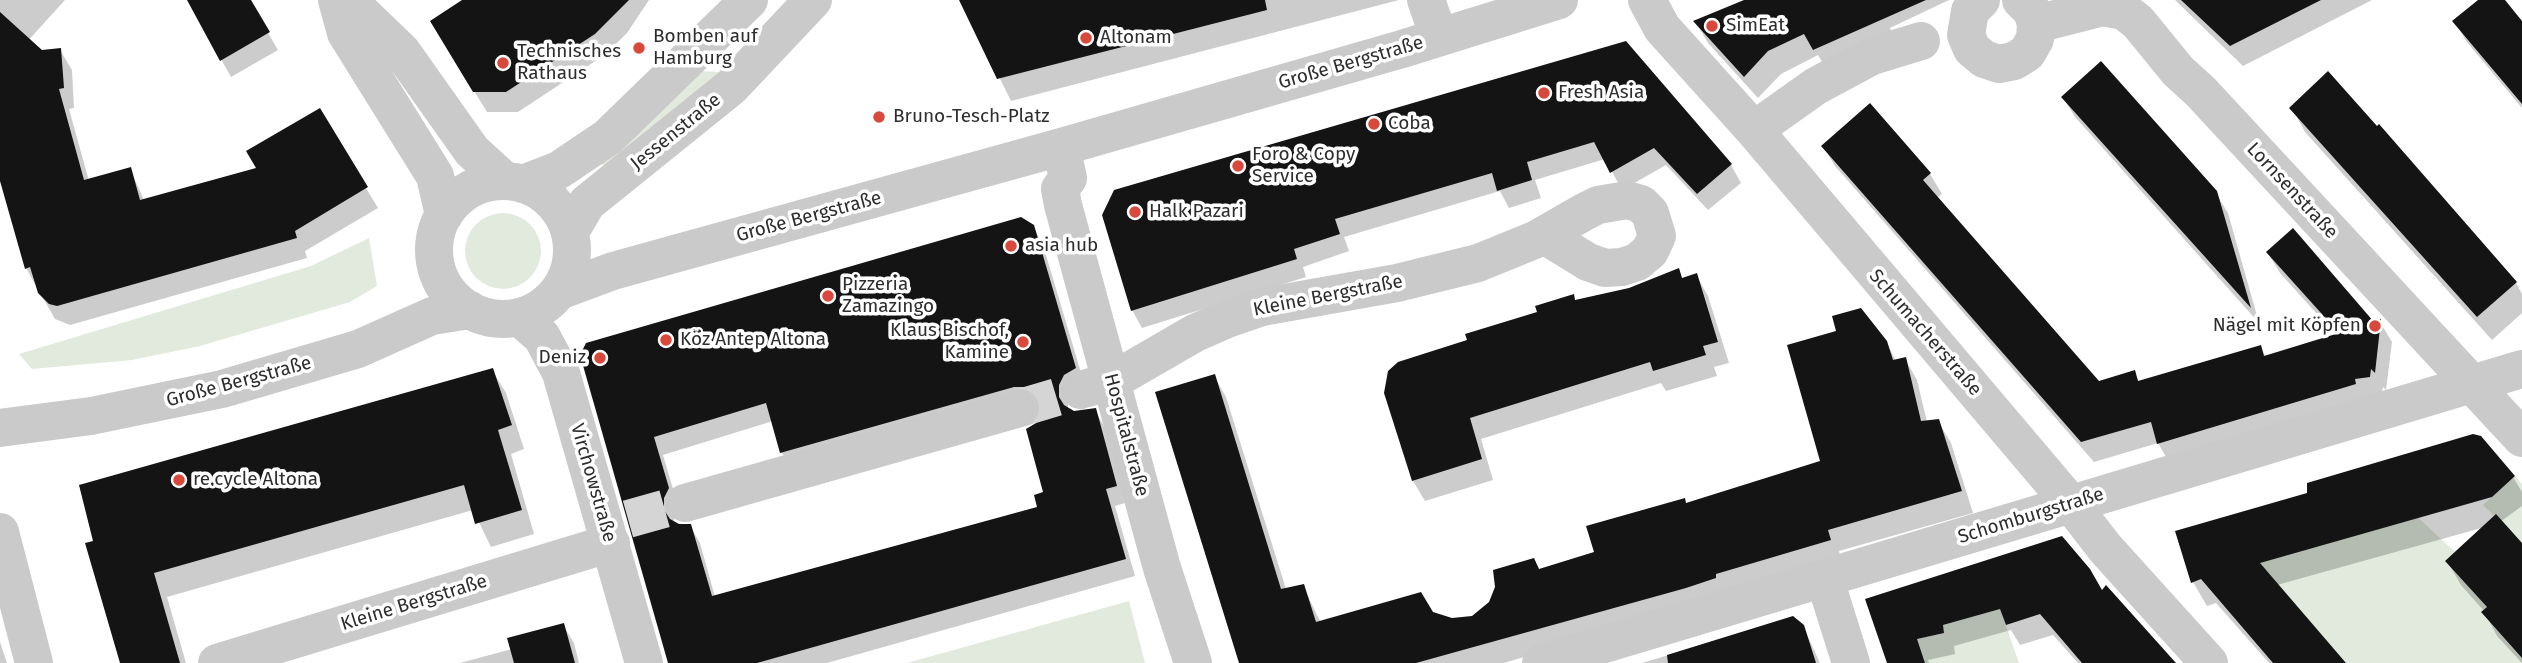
<!DOCTYPE html>
<meta charset="utf-8">
<style>
body{margin:0}
canvas{display:block;background:#fff}
</style>
<canvas width="2522" height="663"></canvas>
<script>
const ctx = document.querySelector('canvas').getContext('2d');
ctx.lineJoin = 'round';
function paint(path, color) { ctx.fillStyle = color; ctx.fill(path, 'evenodd'); }
const toPath = rows => new Path2D(rows.map(r => 'M' + r).join(''));
function trace(path, color, width, dash) { ctx.strokeStyle = color; ctx.lineWidth = width; ctx.lineCap = dash ? 'butt' : 'round'; ctx.setLineDash(dash || []); ctx.stroke(path); }
function drawText(font, color, halo, rows, align = 'center') {
  ctx.font = font + ' "Fira Sans",sans-serif'; ctx.lineWidth = 7; ctx.setLineDash([]); ctx.textBaseline = 'middle'; ctx.strokeStyle = halo; ctx.fillStyle = color; for (const [text, x, y, turn = 0] of rows) {
    ctx.save(); ctx.translate(x, y); ctx.rotate((+turn || 0) * Math.PI / 180); ctx.textAlign = isNaN(turn) ? turn : align; if (halo) ctx.strokeText(text, 0, 0); ctx.fillText(text, 0, 0); ctx.restore();
  }
}
paint(toPath([
 [700,71,719,72,714,83,604,167,596,157],
 '465 251a38 38 0 1 1 76 0a38 38 0 1 1-76 0Z',
 [369,238,377,286,350,302,200,346,132,360,32,369,19,354,311,266],
 [2515,476,2522,484,2522,543,2483,505],
 [2400,501,2455,552,2445,561,2487,607,2481,612,2522,658,2522,663,2346,663,2252,558],
 [1129,601,1145,663,907,663],
 [2000,609,2019,663,1925,663,1917,639,1944,633,1943,625]
]), '#e1eadc');
paint(toPath([
 [0,0,65,0,16,54,60,50,72,70,74,108,69,109,89,181,130,169,144,200,258,169,319,110,378,208,305,251,307,258,70,325,55,319,26,268,0,175],
 [188,0,249,0,278,50,231,77],
 [465,0,649,0,627,33,606,54,518,112,487,112,444,42],
 [961,0,1399,0,1011,101],
 [1747,0,1949,0,1890,28,1896,41,1828,72,1818,55,1781,74,1758,98,1708,43,1695,21],
 [2175,0,2372,0,2243,66],
 [2481,0,2503,0,2522,21,2522,108,2466,41,2455,21],
 [1625,43,1731,165,1741,183,1708,210,1666,165,1622,190,1605,159,1535,180,1541,198,1509,208,1500,191,1344,237,1349,251,1303,267,1306,277,1142,328,1132,310],
 [2063,97,2215,192,2228,213,2259,323,2075,117],
 [1870,105,1930,174,1942,194,1937,198,2098,383,2134,372,2140,383,2260,347,2266,357,2336,335,2280,273,2268,253,2374,324,2380,322,2392,342,2386,390,2383,387,2381,397,2170,464,2158,443,2094,462,1835,166,1823,146],
 [2292,108,2516,283,2522,294,2522,313,2492,340,2305,132],
 [1033,227,1043,245,1085,386,1068,403,1068,409,1074,413,1095,410,1105,428,1125,503,1115,506,1135,576,827,663,670,663,582,355],
 [1036,403,1043,407,1037,424,1046,493,1040,508,715,597,700,543,690,526,673,523,678,506,663,455,773,421,782,453,792,470],
 [1678,271,1683,280,1696,275,1708,296,1729,363,1714,367,1717,376,1666,391,1661,383,1481,439,1493,480,1425,501,1413,481,1386,384,1389,372,1576,302,1629,289],
 [1886,342,1896,361,1905,359,1917,380,1927,422,1938,421,1951,443,1973,513,1839,551,1842,562,1504,663,1241,663,1214,376,1226,397,1286,589,1303,586,1321,623,1431,613,1452,620,1473,617,1539,571,1597,553,1687,505,1822,462],
 [492,370,506,393,524,449,511,454,534,534,491,547,473,510,167,597,186,663,123,663,87,544],
 [2477,435,2513,477,2522,492,2522,506,2500,522,2522,546,2522,663,2497,636,2484,611,2461,585,2447,561,2485,527,2277,585,2344,663,2269,663,2216,603,2207,606,2193,582,2309,494,2309,484],
 [2101,592,2171,663,2078,663,2053,635,2020,645,2011,630,1954,646,1955,654,1928,660,1929,663,1888,663,1867,600],
 [1793,618,1803,626,1820,663,1642,663],
 [563,625,574,643,579,663,460,663,512,649],
 [0,642,7,663,0,663]
]), '#0003');
paint(toPath([
 [187,0,251,0,270,32,220,61],
 [462,0,629,0,595,34,506,92,473,92,430,21],
 [959,0,1265,0,1267,10,997,79],
 [1744,0,1926,0,1813,50,1804,34,1768,51,1744,77,1693,21],
 [2181,0,2321,0,2230,46],
 [2478,0,2505,0,2522,21,2522,104,2452,21],
 [0,12,42,50,61,48,64,88,59,89,84,180,131,167,140,200,256,168,246,151,320,108,368,187,295,231,297,238,57,306,49,304,38,293,30,267,25,269,0,181],
 [1626,41,1732,164,1697,194,1654,148,1610,173,1594,142,1527,162,1532,180,1497,191,1492,173,1335,219,1340,234,1294,249,1297,259,1131,311,1102,215,1114,190],
 [2101,61,2217,191,2251,308,2061,97],
 [2328,71,2377,126,2379,124,2517,282,2477,317,2289,108],
 [1870,103,1931,173,1923,180,2099,381,2135,370,2138,381,2261,345,2264,356,2339,333,2266,252,2293,228,2374,322,2381,319,2375,373,2371,369,2370,377,2355,379,2356,384,2157,444,2151,422,2081,442,1821,146],
 [1021,217,1034,225,1076,368,1064,375,1059,385,1059,397,1064,405,1074,411,1096,408,1117,486,1106,489,1126,559,757,663,668,663,580,355,586,343],
 [1014,387,1025,387,1035,392,1041,403,1041,414,1036,423,1026,429,1043,492,1034,495,1037,507,712,596,691,524,679,524,670,519,664,510,664,498,669,488,654,437,766,403,780,453],
 [1679,268,1682,278,1697,273,1718,342,1703,346,1706,355,1653,371,1650,362,1470,418,1482,459,1412,481,1384,393,1388,371,1398,362,1467,340,1465,334,1537,312,1535,306,1574,294,1575,300,1629,288],
 [1861,308,1887,341,1893,360,1906,357,1921,421,1939,419,1962,491,1828,530,1831,540,1716,574,1716,578,1686,588,1416,663,1239,663,1155,392,1215,374,1281,589,1304,584,1316,622,1421,592,1433,612,1452,618,1472,616,1489,602,1495,587,1493,570,1534,558,1539,569,1594,552,1586,526,1685,498,1686,503,1820,461,1787,345,1836,331,1832,316],
 [493,368,512,425,498,430,522,510,475,524,464,485,154,573,180,663,120,663,85,543,93,541,79,485],
 [2473,434,2481,436,2515,476,2492,497,2260,563,2346,663,2273,663,2201,579,2191,583,2175,531,2307,493,2307,483],
 [2496,514,2522,543,2522,658,2481,612,2487,607,2445,561],
 [2062,536,2090,569,2102,590,2106,585,2176,663,2082,663,2040,614,2006,625,2000,609,1943,625,1944,633,1917,639,1925,663,1887,663,1865,599],
 [1793,616,1804,625,1816,663,1668,663,1667,655],
 [564,623,575,663,514,663,507,638]
]), '#141414');
trace(toPath([
 [1020,408,1080,390],
 [628,519,685,503]
]), '#d5d5d5', 38, [38, 19]);
trace(toPath([
 [337,0,346,33,435,176,444,215],
 [348,0,402,52,472,151,505,181],
 [1426,0,1439,37],
 [1647,0,1662,28,1754,130,2071,504,2105,548,2209,663],
 [1981,0,1970,11,1966,35,1972,49,1984,59,1999,64,2014,61,2027,53,2035,39,2036,24,2032,11,2021,0],
 [2036,24,2103,7,2124,11,2138,22,2178,71,2201,92,2522,438],
 [1754,130,1816,86,1872,56,1921,41],
 [1061,147,1068,178,1060,189,1063,205,1162,568,1193,663],
 '434 250a69 69 0 1 1 138 0a69 69 0 1 1-138 0Z',
 [523,184,559,170,608,137,749,0],
 [570,232,587,203,731,87,813,0],
 [559,291,613,271,1061,147,1402,49,1559,0],
 [519,317,542,337,561,373,644,663],
 [1080,390,1112,381,1195,333,1227,319,1262,307,1397,283,1478,263,1537,239,1584,212,1598,205,1627,200,1641,204,1650,213,1657,236,1650,251,1637,262,1622,267,1605,268,1588,262,1544,235],
 [0,428,91,416,222,389,358,349,432,316,470,310],
 [685,503,1020,408],
 [0,532,34,663],
 [1825,580,1851,663],
 [217,663,611,543],
 [1541,663,2522,369]
]), '#cacaca', 38);
for (const [x, y, r, color] of [
 [1712,26,7,"#d8493c"],
 [1086,38,7,"#d8493c"],
 [639,48,7,"#d8493c"],
 [503,63,7,"#d8493c"],
 [1544,93,7,"#d8493c"],
 [879,117,7,"#d8493c"],
 [1374,124,7,"#d8493c"],
 [1238,166,7,"#d8493c"],
 [1135,212,7,"#d8493c"],
 [1011,246,7,"#d8493c"],
 [828,296,7,"#d8493c"],
 [2375,326,7,"#d8493c"],
 [666,340,7,"#d8493c"],
 [1023,342,7,"#d8493c"],
 [600,358,7,"#d8493c"],
 [179,480,7,"#d8493c"]
]) { const dot = new Path2D(); dot.arc(x, y, r, 0, 2 * Math.PI); ctx.fillStyle = color; ctx.fill(dot); trace(dot, '#fff', 2.5); }
drawText('19px', '#2d2d2d', '#fff', [
 ["SimEat",1726,26],
 ["Bomben auf",653,37],
 ["Hamburg",653,59],
 ["Altonam",1100,38],
 ["Technisches",517,52],
 ["Rathaus",517,74],
 ["Fresh Asia",1558,93],
 ["Bruno-Tesch-Platz",893,117],
 ["Coba",1388,124],
 ["Foro & Copy",1252,155],
 ["Service",1252,177],
 ["Halk Pazari",1149,212],
 ["asia hub",1025,246],
 ["Pizzeria",842,285],
 ["Zamazingo",842,307],
 ["Nägel mit Köpfen",2361,326,"right"],
 ["Klaus Bischof,",1009,331,"right"],
 ["Kamine",1009,353,"right"],
 ["Köz Antep Altona",680,340],
 ["Deniz",586,358,"right"],
 ["re.cycle Altona",193,480]
], 'left');
drawText('19px', '#2d2d2d', '#fff', [
 ["Große Bergstraße",1351,63,-16],
 ["Jessenstraße",676,132,-39],
 ["Lornsenstraße",2292,191,47],
 ["Große Bergstraße",809,217,-15],
 ["Kleine Bergstraße",1328,296,-11],
 ["Schumacherstraße",1925,333,49],
 ["Große Bergstraße",239,382,-15],
 ["Hospitalstraße",1126,435,75],
 ["Virchowstraße",593,483,74],
 ["Schomburgstraße",2031,516,-17],
 ["Kleine Bergstraße",414,603,-17]
]);
</script>
